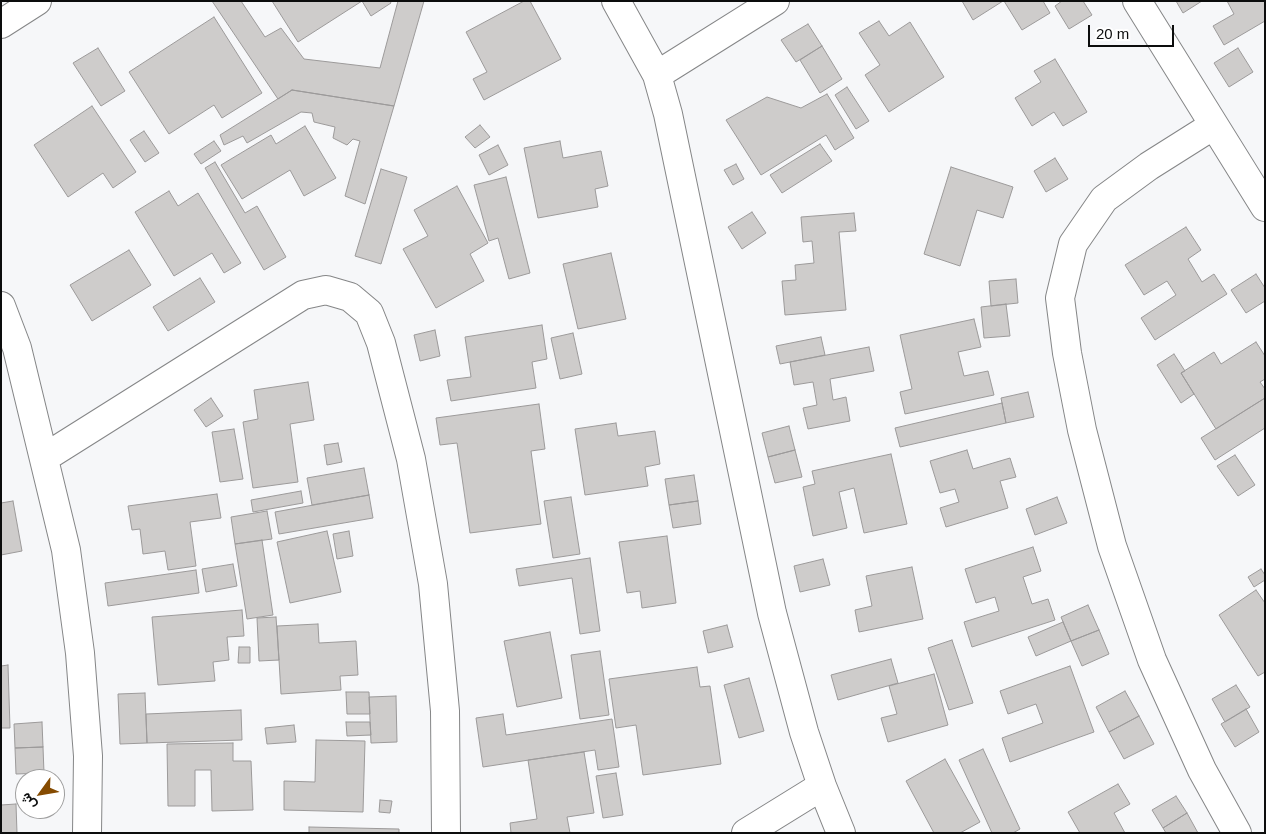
<!DOCTYPE html>
<meta charset="utf-8">
<style>
body{margin:0}
#map{position:relative;width:1266px;height:834px;overflow:hidden;background:#f6f7f9;font-family:Arial,Vazirmatn,sans-serif}
canvas{display:block}
.frame{position:absolute;inset:0;border:2px solid #0c0d0d;pointer-events:none}
.north{position:absolute;left:15px;top:769px;width:50px;height:50px;box-sizing:border-box;background:#fff;border:1px solid #9e9e9e;border-radius:50%;rotate:238deg;font-size:14px;font-weight:700;line-height:20px;text-align:center;color:#0c0d0d}
.north::after{content:'';display:block;margin:auto;width:18px;height:22px;background:#854b01;clip-path:polygon(50% 0,100% 100%,50% 72%,0 100%)}
.scale{position:absolute;left:1088px;top:25px;width:86px;height:22px;box-sizing:border-box;border:2px solid #0c0d0d;border-top:0;padding-left:6px;font-size:15px;line-height:18px;white-space:nowrap;color:#0c0d0d;-webkit-text-stroke:4px #fff;paint-order:stroke}
</style>
<div id="map">
<canvas width="1266" height="834"></canvas>
<div class="frame"></div>
<div class="north">ش</div>
<div class="scale">20 m</div>
</div>
<script>
const ctx = document.querySelector('canvas').getContext('2d');
ctx.lineJoin = 'round';
function paint(path, color) { ctx.fillStyle = color; ctx.fill(path, 'evenodd'); }
const toPath = rows => new Path2D(rows.map(r => 'M' + r).join(''));
function trace(path, color, width, dash) { ctx.strokeStyle = color; ctx.lineWidth = width; ctx.lineCap = dash ? 'butt' : 'round'; ctx.setLineDash(dash || []); ctx.stroke(path); }
const building = toPath([
 [212,1,241,1,265,37,281,28,304,59,380,68,398,1,424,1,394,106,292,90,278,99,212,1],
 [272,1,390,1,391,3,371,16,362,1,298,42,272,1],
 [524,1,530,1,561,59,484,100,473,79,487,72,466,32,524,1],
 [962,1,1003,1,973,20,962,1],
 [1004,1,1043,1,1050,13,1022,30,1004,1],
 [1062,1,1083,1,1092,15,1069,29,1055,6,1062,1],
 [1176,1,1202,1,1183,13,1176,1],
 [1227,1,1265,1,1265,21,1224,45,1213,26,1234,14,1227,1],
 [214,17,262,93,222,118,214,105,169,134,129,72,214,17],
 [879,21,889,36,910,22,944,77,889,112,865,75,880,65,859,33,879,21],
 [808,24,822,46,796,62,781,40,808,24],
 [822,46,842,79,820,93,800,60,822,46],
 [98,48,125,91,101,106,73,63,98,48],
 [1238,48,1253,72,1229,87,1214,63,1238,48],
 [1055,59,1087,112,1063,126,1054,112,1032,126,1015,98,1041,82,1034,71,1055,59],
 [847,87,869,121,856,129,835,95,847,87],
 [292,90,394,106,365,204,345,196,360,141,353,139,347,145,333,138,335,127,314,122,312,113,301,112,247,143,243,136,224,145,220,135,292,90],
 [827,94,854,138,835,150,826,135,761,175,726,120,767,97,801,108,827,94],
 [92,106,136,172,113,188,103,173,68,197,34,145,92,106],
 [480,125,490,137,475,148,465,137,480,125],
 [305,126,336,178,304,196,290,170,242,199,221,165,271,135,276,144,305,126],
 [144,131,159,153,145,162,130,140,144,131],
 [214,141,221,151,201,164,194,154,214,141],
 [560,141,563,158,601,151,608,186,595,189,598,207,538,218,524,148,560,141],
 [820,144,832,161,782,193,770,175,820,144],
 [498,145,508,165,489,175,479,155,498,145],
 [1055,158,1068,179,1046,192,1034,171,1055,158],
 [215,162,245,213,257,206,286,257,264,270,205,168,215,162],
 [736,164,744,179,733,185,724,170,736,164],
 [951,167,1013,187,1003,218,977,210,960,266,924,254,951,167],
 [381,169,407,177,381,264,355,256,381,169],
 [506,177,530,273,509,279,498,238,489,241,474,185,506,177],
 [457,186,488,243,470,254,484,281,436,308,403,249,428,236,414,210,457,186],
 [169,191,178,206,198,193,241,263,224,273,212,253,174,276,135,212,169,191],
 [752,212,766,233,742,249,728,227,752,212],
 [854,213,856,231,839,232,846,310,785,315,782,281,796,280,795,265,814,263,812,241,803,242,801,217,854,213],
 [1186,227,1201,250,1188,259,1202,282,1214,274,1227,294,1155,340,1141,318,1176,295,1167,281,1144,295,1125,265,1186,227],
 [129,250,151,285,92,321,70,285,129,250],
 [611,253,626,319,578,329,563,264,611,253],
 [1256,274,1265,288,1265,301,1246,313,1231,290,1256,274],
 [200,278,215,302,168,331,153,307,200,278],
 [1016,279,1018,303,991,306,989,281,1016,279],
 [1006,304,1010,336,984,338,981,307,1006,304],
 [974,319,981,347,958,352,964,376,988,371,994,395,905,414,900,392,912,389,900,335,974,319],
 [542,325,547,359,532,362,536,388,451,401,447,380,471,377,465,337,542,325],
 [435,330,440,356,420,361,414,335,435,330],
 [573,333,582,374,560,379,551,338,573,333],
 [821,337,825,355,780,364,776,346,821,337],
 [1256,342,1265,356,1265,379,1260,382,1265,389,1265,398,1216,429,1181,373,1214,352,1221,364,1256,342],
 [869,347,874,371,830,379,833,400,846,397,850,421,808,429,803,408,817,405,813,382,794,385,790,362,869,347],
 [1174,354,1185,371,1181,373,1194,394,1181,403,1157,365,1174,354],
 [308,382,314,420,290,424,298,482,253,488,243,422,258,419,254,390,308,382],
 [1028,392,1034,417,1006,423,1001,398,1028,392],
 [211,398,223,416,206,427,194,410,211,398],
 [1265,398,1265,428,1215,460,1201,438,1265,398],
 [1002,403,1006,423,900,447,895,428,1002,403],
 [539,404,545,449,531,451,541,524,470,533,457,443,440,445,436,418,539,404],
 [616,423,618,436,655,431,660,464,645,467,648,486,585,495,575,429,616,423],
 [789,426,795,450,768,457,762,433,789,426],
 [234,429,243,479,220,482,212,432,234,429],
 [338,443,342,462,327,465,324,445,338,443],
 [795,450,802,477,775,483,768,457,795,450],
 [967,450,973,469,1010,458,1016,477,1000,481,1008,508,946,527,940,508,959,502,955,489,940,493,930,461,967,450],
 [891,454,907,524,864,533,854,488,839,492,847,528,813,536,803,487,815,484,812,471,891,454],
 [1235,455,1255,485,1238,496,1217,466,1235,455],
 [364,468,369,495,312,505,307,478,364,468],
 [694,475,698,501,669,505,665,479,694,475],
 [301,491,303,503,253,512,251,500,301,491],
 [217,494,221,518,190,522,196,566,168,570,165,551,143,554,140,529,132,530,128,506,217,494],
 [369,495,373,518,279,534,275,512,369,495],
 [571,497,580,554,553,558,544,501,571,497],
 [1057,497,1067,523,1035,535,1026,509,1057,497],
 [13,501,22,551,1,555,1,503,13,501],
 [698,501,701,524,673,528,669,505,698,501],
 [267,511,272,539,235,544,231,517,267,511],
 [327,531,341,592,290,603,277,542,327,531],
 [349,531,353,556,337,559,333,534,349,531],
 [667,536,676,603,642,608,640,591,627,593,619,542,667,536],
 [262,540,273,615,247,619,235,544,262,540],
 [1033,547,1041,571,1023,577,1032,604,1048,599,1055,620,972,647,964,622,999,611,995,597,976,603,965,569,1033,547],
 [590,558,600,631,580,634,572,578,519,586,516,569,590,558],
 [823,559,830,585,800,592,794,566,823,559],
 [233,564,237,586,206,592,202,569,233,564],
 [912,567,923,619,859,632,855,610,872,606,866,576,912,567],
 [1261,569,1265,575,1265,580,1254,587,1248,577,1261,569],
 [196,570,199,593,108,606,105,583,196,570],
 [1256,590,1265,603,1265,672,1258,676,1219,615,1256,590],
 [1088,605,1099,630,1071,641,1061,617,1088,605],
 [242,610,244,636,227,637,229,660,213,662,215,681,158,685,152,617,242,610],
 [276,617,279,660,259,661,257,618,276,617],
 [1063,622,1071,641,1036,656,1028,637,1063,622],
 [318,624,319,643,356,641,358,675,340,676,341,690,281,694,277,626,318,624],
 [727,625,733,647,708,653,703,631,727,625],
 [1099,630,1109,654,1082,666,1071,641,1099,630],
 [550,632,562,698,517,707,504,641,550,632],
 [952,640,973,703,949,710,928,648,952,640],
 [239,647,250,647,250,663,238,663,239,647],
 [600,651,609,715,580,719,571,655,600,651],
 [891,659,898,683,838,700,831,675,891,659],
 [8,665,10,728,1,728,1,666,8,665],
 [1070,666,1094,732,1010,762,1002,738,1043,723,1036,704,1008,714,1000,691,1070,666],
 [697,667,700,687,710,686,721,764,643,775,636,725,616,728,609,679,697,667],
 [934,674,948,725,888,742,881,718,897,714,889,686,934,674],
 [749,678,764,731,739,738,724,685,749,678],
 [1236,685,1250,707,1225,722,1212,699,1236,685],
 [1125,691,1139,716,1109,732,1096,707,1125,691],
 [346,692,369,692,370,714,347,714,346,692],
 [145,693,147,743,120,744,118,694,145,693],
 [396,696,397,742,371,743,369,697,396,696],
 [1246,709,1259,732,1235,747,1221,724,1246,709],
 [241,710,242,740,147,743,146,714,241,710],
 [503,714,506,735,612,719,619,767,598,770,595,750,483,767,476,718,503,714],
 [1139,716,1154,744,1124,759,1109,732,1139,716],
 [42,722,43,747,15,748,14,724,42,722],
 [346,722,370,722,371,735,347,736,346,722],
 [294,725,296,742,267,744,265,728,294,725],
 [316,740,365,741,363,812,284,810,284,781,315,782,316,740],
 [233,743,233,761,251,761,253,810,212,811,211,770,195,770,195,806,168,806,167,744,233,743],
 [43,747,44,773,16,774,15,748,43,747],
 [983,749,1020,829,1013,833,992,833,959,760,983,749],
 [584,752,594,813,567,817,570,833,511,833,510,823,537,819,528,760,584,752],
 [945,759,980,822,960,833,934,833,906,781,945,759],
 [616,773,623,815,603,818,596,776,616,773],
 [1118,784,1130,804,1114,813,1125,833,1080,833,1068,812,1118,784],
 [1176,796,1187,813,1163,828,1152,810,1176,796],
 [380,800,392,801,390,813,379,812,380,800],
 [16,804,17,833,1,833,1,805,16,804],
 [1187,813,1198,833,1166,833,1163,828,1187,813],
 [309,827,399,829,399,833,309,833,309,827]
]);
paint(building, '#cecccb');
trace(building, '#9c9a9a', 1);
const minor = toPath([
 [616,1,657,75,668,114,772,613,804,732,822,786,841,833],
 [1137,1,1265,207],
 [1,24,37,1],
 [657,75,775,1],
 [1214,125,1149,166,1104,199,1073,244,1060,298,1067,353,1082,430,1112,546,1152,660,1202,770,1237,833],
 [1,306,17,348,66,550,80,653,88,756,87,833],
 [44,458,303,295,326,290,350,297,369,313,381,343,411,459,433,584,445,711,446,833],
 [746,833,822,786]
]);
trace(minor, '#858687', 30);
trace(minor, '#fff', 28);
</script>
